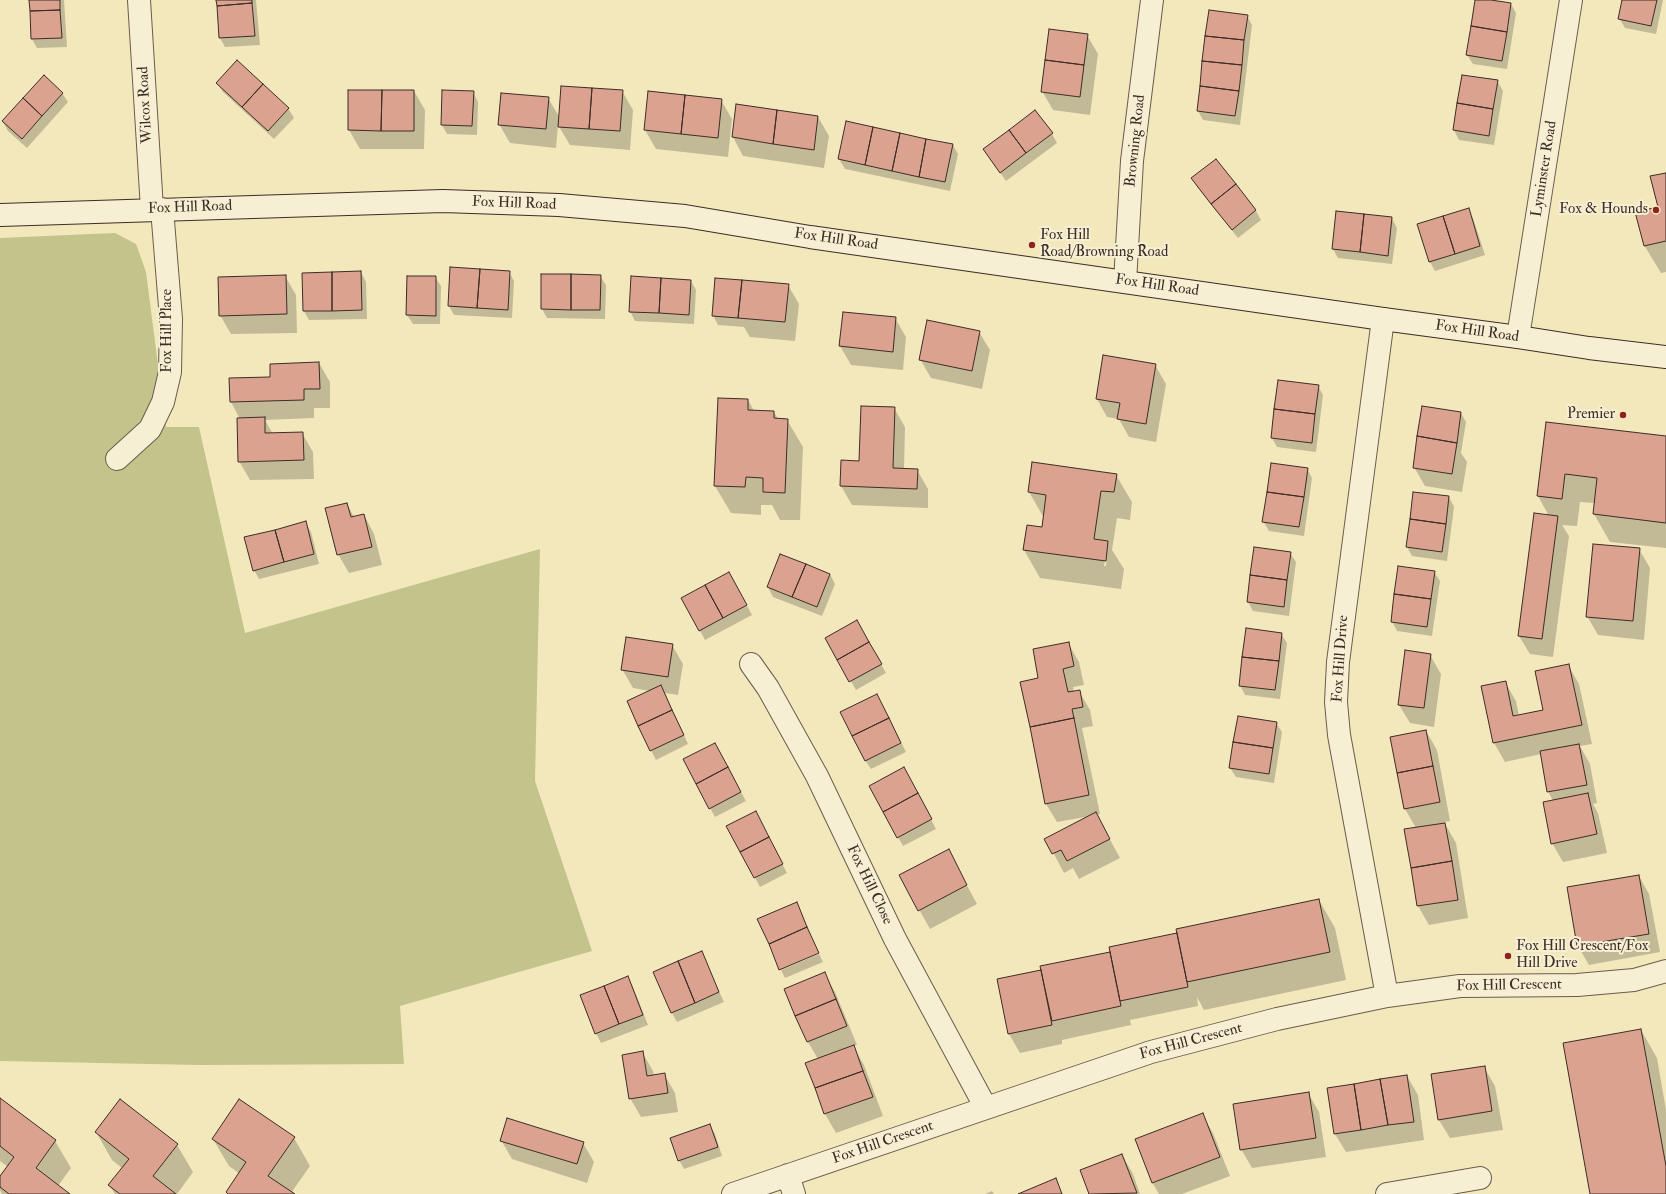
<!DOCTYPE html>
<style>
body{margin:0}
canvas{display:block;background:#f3e7bc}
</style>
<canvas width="1666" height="1194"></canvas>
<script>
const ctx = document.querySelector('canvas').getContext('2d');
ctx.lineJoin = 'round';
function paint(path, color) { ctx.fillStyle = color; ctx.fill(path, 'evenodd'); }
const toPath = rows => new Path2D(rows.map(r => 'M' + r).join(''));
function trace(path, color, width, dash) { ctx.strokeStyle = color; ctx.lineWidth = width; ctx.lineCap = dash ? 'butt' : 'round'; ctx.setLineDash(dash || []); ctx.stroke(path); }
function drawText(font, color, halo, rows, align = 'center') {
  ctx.font = font + ' "IM FELL Double Pica",serif'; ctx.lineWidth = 4; ctx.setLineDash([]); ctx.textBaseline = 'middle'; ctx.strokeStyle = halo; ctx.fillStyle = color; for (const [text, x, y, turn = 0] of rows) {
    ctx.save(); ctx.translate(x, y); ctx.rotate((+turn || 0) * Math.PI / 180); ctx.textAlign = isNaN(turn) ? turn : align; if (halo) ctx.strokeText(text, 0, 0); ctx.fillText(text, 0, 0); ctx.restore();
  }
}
paint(toPath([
 [115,233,136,244,146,272,166,427,199,427,245,633,540,549,535,781,592,951,400,1006,404,1064,200,1065,0,1061,0,238]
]), '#c3c38c');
paint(toPath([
 [30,0,64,0,67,47,37,48,32,39],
 [217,0,256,0,260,45,225,47,220,38],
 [1476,0,1511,4,1516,13,1507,69,1473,64,1467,55],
 [1623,0,1663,0,1656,34,1625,28,1619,18],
 [1247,16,1252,25,1240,125,1203,120,1198,111],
 [1087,35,1098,54,1090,115,1053,110,1042,91],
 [1462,76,1497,81,1503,91,1494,145,1459,140,1454,130],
 [217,83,288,108,294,118,274,139,223,92],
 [414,91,425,110,424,149,360,149,349,130],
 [622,91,633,110,630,150,570,145,558,125,556,148,510,143,499,124,548,98,560,118],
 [473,92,478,102,477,135,447,134,442,125],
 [649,92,721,100,732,119,728,157,656,149,645,130],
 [62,93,68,102,27,148,8,131,3,122],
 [737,105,818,117,829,136,824,168,743,156,733,137],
 [1052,134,1057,143,1006,181,984,150],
 [953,145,958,154,950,191,845,169,839,159],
 [1216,160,1256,211,1261,220,1238,238,1198,188,1192,179],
 [1666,174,1666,272,1661,273,1644,245,1659,208],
 [1468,209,1473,218,1485,255,1435,271,1430,262,1418,225],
 [1392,218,1397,228,1392,264,1338,258,1333,249],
 [361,272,366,282,367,319,309,320,304,311,303,274],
 [509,272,514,281,512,318,454,315,449,306],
 [285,276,296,295,297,333,231,334,220,315],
 [600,276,606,285,605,319,547,318,542,309],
 [408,277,435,277,441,286,440,324,413,324,407,315],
 [691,281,696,290,694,324,635,321,630,311],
 [788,285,799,304,795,341,750,337,744,327,718,325,713,315],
 [895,318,906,337,903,370,851,365,840,346],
 [979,332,990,350,982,389,931,378,920,359],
 [319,363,330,382,330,408,314,408,314,418,265,420,273,434,302,433,313,452,314,479,250,480,239,461,240,419,231,402,271,378],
 [1155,365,1166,384,1156,442,1129,437,1119,419,1107,417,1097,399],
 [1318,386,1323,395,1316,452,1277,447,1272,438],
 [748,400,754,411,774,412,778,419,787,420,803,447,800,520,780,520,772,505,761,505,761,515,731,513,715,486],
 [894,408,905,427,904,470,917,470,928,489,928,508,852,505,841,486,842,461,860,462],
 [1461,413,1466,422,1461,453,1467,462,1462,492,1425,486,1414,467],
 [1547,423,1666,437,1666,548,1610,542,1594,514,1595,503,1580,502,1577,526,1562,525,1569,536,1553,657,1530,654,1519,636,1549,516,1538,496],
 [1033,463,1116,475,1132,502,1130,520,1117,518,1112,550,1124,569,1121,589,1040,578,1024,550,1042,528,1044,518,1029,492],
 [1106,554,1107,554,1106,566,1104,566],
 [1307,469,1312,478,1304,536,1269,531,1263,521],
 [1414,493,1449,497,1454,507,1447,561,1412,556,1407,547],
 [347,504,354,517,364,515,374,534,382,565,349,573,338,554],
 [306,523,311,532,319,564,259,579,254,570],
 [1639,549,1650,568,1644,640,1598,635,1587,616],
 [1290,553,1296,562,1289,616,1253,611,1248,602],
 [1434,572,1440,581,1432,636,1397,631,1392,621],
 [830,574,835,584,822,616,773,597,768,587],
 [734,582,752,615,705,640,682,598],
 [857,621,886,673,856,690,826,638],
 [1281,634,1287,643,1280,699,1245,695,1240,685],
 [1068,643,1079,662,1084,685,1073,687,1074,692,1079,691,1090,710,1093,726,1082,728,1100,814,1096,814,1120,858,1079,879,1073,868,1064,873,1046,839,1091,816,1057,822,1046,804,1040,678],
 [672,645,683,664,678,695,665,693,688,744,656,760,651,750,650,691,633,688,622,669],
 [1430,655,1441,674,1434,727,1410,723,1399,705],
 [1568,665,1579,684,1592,744,1580,746,1590,764,1597,803,1593,804,1598,813,1607,853,1563,862,1552,843,1553,801,1548,791,1541,754,1505,762,1494,743,1482,687,1505,682,1516,701,1519,716,1544,711],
 [882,704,906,752,871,769,865,760],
 [1276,723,1282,732,1274,783,1236,777,1230,768],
 [1426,731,1437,750,1450,821,1444,822,1456,843,1468,918,1429,925,1418,906,1406,830,1416,828,1405,809,1391,737],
 [719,753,746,801,715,817,710,808],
 [909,777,936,829,903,846,898,837],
 [759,820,787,873,760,887,728,827],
 [948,851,977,904,930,929,900,875],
 [1639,876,1649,894,1660,952,1589,965,1578,946,1568,888],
 [1319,900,1335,928,1346,980,1204,1010,1197,997,1198,1006,1130,1020,1131,1025,1062,1040,1062,1044,1020,1053,1009,1034,998,980,1042,971,1041,967,1111,953],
 [796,903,801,913,818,952,759,919],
 [701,952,724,1002,677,1022,672,1013],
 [819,954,823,962,785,978,781,970],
 [824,973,835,992,857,1045,853,1046,864,1065,883,1116,836,1133,825,1114,807,1063,818,1059,808,1042,786,989],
 [628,977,633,987,648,1025,601,1043,596,1033],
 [1641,1030,1657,1058,1666,1110,1666,1194,1591,1194],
 [642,1052,653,1071,654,1076,664,1074,675,1093,678,1112,641,1117,630,1098],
 [1484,1067,1495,1086,1503,1130,1450,1138,1439,1120],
 [1407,1076,1418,1095,1424,1140,1346,1152,1335,1134],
 [1308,1093,1319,1112,1326,1157,1252,1168,1241,1149],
 [0,1100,55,1141,71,1168,58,1186,69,1194,2,1194,0,1190,0,1178,8,1167,0,1161],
 [1202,1114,1213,1133,1230,1176,1182,1194,1159,1194,1152,1182],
 [709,1125,715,1134,722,1156,684,1169,679,1160],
 [96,1132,177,1145,193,1172,177,1194,115,1194,109,1185,122,1168,112,1160],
 [294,1138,310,1166,291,1193,293,1194,228,1194,227,1192,240,1174,229,1166,213,1139],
 [501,1140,583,1143,594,1162,587,1183,512,1159],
 [1122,1155,1133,1174,1140,1194,1090,1194,1081,1170],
 [992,1191,994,1194,985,1194]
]), '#0003');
const building = toPath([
 [29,0,60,0,60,10,30,11,29,0],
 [216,0,252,0,252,3,217,6,216,0],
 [1475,0,1491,0,1511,3,1507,32,1471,26,1475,0],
 [1622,0,1657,0,1651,26,1618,19,1622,0],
 [252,3,255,36,219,38,217,6,252,3],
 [60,10,62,38,31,39,30,11,60,10],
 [1209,10,1248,15,1244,40,1205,36,1209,10],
 [1471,26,1507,32,1502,61,1466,55,1471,26],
 [1049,29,1088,34,1084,65,1045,60,1049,29],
 [1205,36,1244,40,1242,65,1202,61,1205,36],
 [237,60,263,84,242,107,216,83,237,60],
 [1045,60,1084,65,1080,97,1041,92,1045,60],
 [1202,61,1242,65,1239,91,1200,86,1202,61],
 [44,75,63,93,42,116,23,98,44,75],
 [1462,75,1498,80,1493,109,1457,103,1462,75],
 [263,84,289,108,268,131,242,107,263,84],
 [561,86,592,88,589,129,558,127,561,86],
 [1200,86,1239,91,1235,116,1197,111,1200,86],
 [592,88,623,90,620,131,589,129,592,88],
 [348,90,382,90,381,131,348,130,348,90],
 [382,90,414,90,414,131,381,131,382,90],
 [442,90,474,91,472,126,441,125,442,90],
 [648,91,685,95,681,134,644,130,648,91],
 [501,93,549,97,546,129,498,125,501,93],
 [685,95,722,99,718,138,681,134,685,95],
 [23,98,42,116,22,139,2,121,23,98],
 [1457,103,1493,109,1489,136,1453,130,1457,103],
 [736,104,777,110,773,144,732,137,736,104],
 [777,110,818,116,814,150,773,144,777,110],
 [1035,110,1053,133,1026,153,1009,130,1035,110],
 [846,121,873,127,865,165,838,159,846,121],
 [873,127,900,133,892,171,865,165,873,127],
 [1009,130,1026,153,1000,173,983,149,1009,130],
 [900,133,926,139,919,177,892,171,900,133],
 [926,139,953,144,945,182,919,177,926,139],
 [1216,159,1236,184,1211,204,1191,178,1216,159],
 [1666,173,1666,241,1644,246,1635,212,1658,207,1650,176,1666,173],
 [1236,184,1256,210,1232,230,1211,204,1236,184],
 [1469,208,1480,246,1455,254,1443,216,1469,208],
 [1336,211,1364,214,1360,252,1332,249,1336,211],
 [1364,214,1392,217,1388,256,1360,252,1364,214],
 [1443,216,1455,254,1429,262,1417,224,1443,216],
 [450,267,480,269,477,308,448,306,450,267],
 [480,269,510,271,508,310,477,308,480,269],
 [361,271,362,310,332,311,332,272,361,271],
 [332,272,332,311,303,311,302,273,332,272],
 [541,274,571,274,571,310,541,309,541,274],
 [571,274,601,275,600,310,571,310,571,274],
 [286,275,287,314,219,316,218,277,286,275],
 [407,276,436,276,436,316,406,315,407,276],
 [631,276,661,278,659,313,629,312,631,276],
 [661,278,691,280,689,315,659,313,661,278],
 [715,278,742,280,738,318,712,316,715,278],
 [742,280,789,284,785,322,738,318,742,280],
 [843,312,896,317,893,352,839,346,843,312],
 [927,320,980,331,972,371,919,360,927,320],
 [1103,355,1156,364,1146,424,1117,419,1120,403,1096,399,1103,355],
 [319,362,320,389,304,389,304,400,230,402,229,378,270,377,270,364,319,362],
 [1278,380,1319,385,1315,414,1274,409,1278,380],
 [718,398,748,399,748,410,774,411,774,418,788,419,785,493,763,492,763,478,746,477,745,487,714,486,718,398],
 [861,406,895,407,893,468,918,469,917,489,840,486,841,460,859,461,861,406],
 [1422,406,1461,412,1457,443,1417,436,1422,406],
 [1274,409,1315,414,1312,443,1271,438,1274,409],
 [265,417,265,433,303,432,304,460,238,462,237,418,265,417],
 [1546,422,1666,436,1666,523,1593,514,1597,478,1565,474,1562,499,1537,496,1546,422],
 [1417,436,1457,443,1452,474,1413,468,1417,436],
 [1032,462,1117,474,1114,492,1101,491,1094,539,1108,541,1106,561,1023,550,1027,525,1042,527,1046,495,1028,492,1032,462],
 [1271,463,1308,468,1304,497,1267,492,1271,463],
 [1267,492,1304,497,1299,527,1262,522,1267,492],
 [1413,492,1449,496,1446,524,1410,519,1413,492],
 [347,503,351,517,364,514,372,547,337,555,325,508,347,503],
 [1534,513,1558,516,1542,639,1518,636,1534,513],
 [1410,519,1446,524,1442,552,1406,547,1410,519],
 [306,521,314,554,284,562,275,530,306,521],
 [275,530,284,562,253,571,244,537,275,530],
 [1593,544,1640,548,1633,621,1586,617,1593,544],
 [1254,547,1291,552,1287,580,1250,575,1254,547],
 [780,554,806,564,792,597,767,587,780,554],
 [806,564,830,574,817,607,792,597,806,564],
 [1398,566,1435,571,1431,599,1394,594,1398,566],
 [729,572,747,605,723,618,705,585,729,572],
 [1250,575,1287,580,1284,607,1247,602,1250,575],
 [705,585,723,618,699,631,681,598,705,585],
 [1394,594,1431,599,1427,627,1391,622,1394,594],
 [857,620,869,642,837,660,825,638,857,620],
 [1246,628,1282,633,1279,661,1242,657,1246,628],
 [626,637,673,644,668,677,621,670,626,637],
 [869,642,882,664,849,682,837,660,869,642],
 [1069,642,1074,666,1063,669,1068,692,1080,690,1083,707,1072,709,1074,718,1030,727,1020,682,1038,678,1033,649,1069,642],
 [1405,650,1431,654,1424,708,1398,705,1405,650],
 [1242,657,1279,661,1275,690,1239,686,1242,657],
 [1569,664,1582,725,1493,743,1481,686,1506,681,1513,716,1543,710,1535,671,1569,664],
 [661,685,672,710,638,726,627,701,661,685],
 [877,694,889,718,852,736,840,712,877,694],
 [672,710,684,735,650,751,638,726,672,710],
 [1238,716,1277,722,1273,748,1233,742,1238,716],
 [889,718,901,743,865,761,852,736,889,718],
 [1074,718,1089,795,1045,804,1030,727,1074,718],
 [1426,730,1433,766,1397,773,1390,737,1426,730],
 [1233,742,1273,748,1269,774,1229,768,1233,742],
 [715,743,728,767,696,784,683,759,715,743],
 [1579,744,1587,785,1547,792,1540,751,1579,744],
 [1433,766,1440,802,1404,809,1397,773,1433,766],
 [728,767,741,792,709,809,696,784,728,767],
 [904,767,918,793,883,812,869,786,904,767],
 [918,793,932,819,897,838,883,812,918,793],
 [1588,793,1597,834,1551,844,1543,802,1588,793],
 [756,811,769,837,740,852,726,826,756,811],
 [1096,812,1110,839,1067,861,1061,850,1052,854,1044,839,1096,812],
 [1445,823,1452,861,1411,868,1404,829,1445,823],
 [769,837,783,864,754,878,740,852,769,837],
 [949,849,967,885,918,911,899,875,949,849],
 [1452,861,1458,900,1417,906,1411,868,1452,861],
 [1639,875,1649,934,1577,946,1567,887,1639,875],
 [1319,899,1330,952,1187,982,1176,929,1319,899],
 [797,902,807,927,769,944,757,919,797,902],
 [807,927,819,953,779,970,769,944,807,927],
 [1177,933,1188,987,1120,1001,1109,947,1177,933],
 [702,951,719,992,695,1003,678,961,702,951],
 [1110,952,1121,1006,1052,1021,1040,966,1110,952],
 [678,961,695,1003,671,1013,653,972,678,961],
 [1041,970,1052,1025,1008,1034,997,979,1041,970],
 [825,972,836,999,795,1016,784,989,825,972],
 [628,976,643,1015,619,1024,604,986,628,976],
 [604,986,619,1024,595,1034,580,995,604,986],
 [836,999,847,1026,807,1042,795,1016,836,999],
 [1641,1029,1666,1166,1666,1194,1590,1194,1563,1043,1641,1029],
 [854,1045,863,1071,815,1088,805,1063,854,1045],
 [643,1051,647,1076,665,1073,668,1093,629,1099,622,1055,643,1051],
 [1485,1066,1492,1111,1438,1120,1431,1074,1485,1066],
 [863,1071,873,1097,824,1114,815,1088,863,1071],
 [1407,1075,1414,1122,1388,1125,1380,1079,1407,1075],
 [1380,1079,1388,1125,1361,1130,1354,1084,1380,1079],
 [1354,1084,1361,1130,1334,1134,1327,1088,1354,1084],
 [1309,1092,1316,1138,1240,1150,1233,1104,1309,1092],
 [0,1098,56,1140,36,1168,70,1194,9,1194,0,1187,0,1176,14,1157,0,1146,0,1098],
 [120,1099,178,1144,153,1176,176,1194,120,1194,108,1185,129,1159,95,1132,120,1099],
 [239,1099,295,1137,268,1176,295,1194,228,1194,226,1192,246,1162,212,1139,239,1099],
 [1203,1113,1220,1157,1152,1183,1135,1139,1203,1113],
 [507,1118,584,1142,577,1164,500,1141,507,1118],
 [710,1124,718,1147,678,1161,670,1138,710,1124],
 [1122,1154,1137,1193,1089,1194,1080,1170,1122,1154],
 [1056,1178,1062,1194,1018,1194,1056,1178]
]);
paint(building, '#dba28f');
trace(building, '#3d2d26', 1);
const street = toPath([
 [139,0,152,209],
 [1125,282,1132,161,1152,0],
 [1383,319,1338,662,1336,702,1339,735,1387,996],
 [1518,337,1571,0],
 [117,459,150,429,163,402,170,372,171,319,162,209],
 [751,664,768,688,817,776,895,939,986,1108],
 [788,1175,794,1194],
 [733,1194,1151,1052,1277,1019,1387,996,1460,986,1577,985,1634,980,1666,971],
 [1387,1194,1480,1178]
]);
const secondary = toPath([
 [0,215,443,201,559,205,685,216,810,237,1383,319,1518,337,1589,348,1666,357]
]);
trace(street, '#6a5c4c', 24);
trace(secondary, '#3d2d26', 24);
trace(street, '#f7efd3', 22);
trace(secondary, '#f7efd3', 22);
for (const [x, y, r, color] of [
 [1656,210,4,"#8f2418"],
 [1032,245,4,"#8f2418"],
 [1623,415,4,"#8f2418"],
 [1508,956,4,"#8f2418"]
]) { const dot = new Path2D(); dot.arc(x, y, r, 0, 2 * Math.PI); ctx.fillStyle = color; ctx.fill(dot); trace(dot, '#f7efd3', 1.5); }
drawText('15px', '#3d2d26', '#f7efd3', [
 ["Wilcox Road",146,105,-93],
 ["Browning Road",1136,141,-84],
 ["Lyminster Road",1545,169,-81],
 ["Fox Hill Road",514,204,2],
 ["Fox Hill Road",190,208,-2],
 ["Fox Hill Road",836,240,8],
 ["Fox Hill Road",1157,286,8],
 ["Fox Hill Place",168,331,-90],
 ["Fox Hill Road",1477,332,8],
 ["Fox Hill Drive",1341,659,-86],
 ["Fox Hill Close",869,885,64],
 ["Fox Hill Crescent",1509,986,-1],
 ["Fox Hill Crescent",1191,1042,-15],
 ["Fox Hill Crescent",883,1143,-19]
]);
drawText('15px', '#3d2d26', '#f7efd3', [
 ["Fox & Hounds",1648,210],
 ["Fox Hill",1040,236,"left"],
 ["Road/Browning Road",1040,253,"left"],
 ["Premier",1615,415],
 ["Fox Hill Crescent/Fox",1516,947,"left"],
 ["Hill Drive",1516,964,"left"]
], 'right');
</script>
